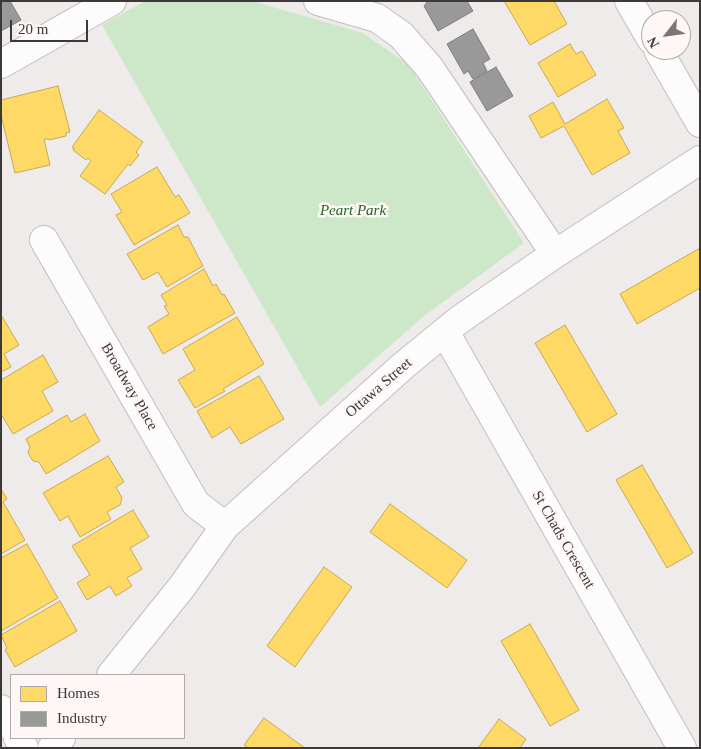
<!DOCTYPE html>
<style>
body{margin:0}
#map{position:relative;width:701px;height:749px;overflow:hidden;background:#efebea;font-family:Georgia,serif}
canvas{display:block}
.frame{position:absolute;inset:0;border:2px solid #3c3938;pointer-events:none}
.legend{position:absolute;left:10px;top:674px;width:175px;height:65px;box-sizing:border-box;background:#fef7f5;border:1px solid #b0aba9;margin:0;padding:6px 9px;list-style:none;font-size:15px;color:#3c3938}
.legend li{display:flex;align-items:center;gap:10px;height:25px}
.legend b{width:25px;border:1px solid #b0aba9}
.north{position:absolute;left:641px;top:10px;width:50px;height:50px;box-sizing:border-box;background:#fef7f5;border:1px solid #b0aba9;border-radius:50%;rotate:240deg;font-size:14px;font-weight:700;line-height:20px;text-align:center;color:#3c3938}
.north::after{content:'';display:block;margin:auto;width:18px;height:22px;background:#7b7776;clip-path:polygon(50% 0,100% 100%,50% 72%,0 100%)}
.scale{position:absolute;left:10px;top:20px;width:78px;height:22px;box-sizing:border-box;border:2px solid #3c3938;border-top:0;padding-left:6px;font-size:15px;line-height:18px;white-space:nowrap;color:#3c3938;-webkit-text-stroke:4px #fef7f5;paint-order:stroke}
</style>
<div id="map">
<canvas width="701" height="749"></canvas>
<div class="frame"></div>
<ul class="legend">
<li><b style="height:14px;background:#ffd966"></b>Homes</li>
<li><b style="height:14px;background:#999"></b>Industry</li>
</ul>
<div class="north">N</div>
<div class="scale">20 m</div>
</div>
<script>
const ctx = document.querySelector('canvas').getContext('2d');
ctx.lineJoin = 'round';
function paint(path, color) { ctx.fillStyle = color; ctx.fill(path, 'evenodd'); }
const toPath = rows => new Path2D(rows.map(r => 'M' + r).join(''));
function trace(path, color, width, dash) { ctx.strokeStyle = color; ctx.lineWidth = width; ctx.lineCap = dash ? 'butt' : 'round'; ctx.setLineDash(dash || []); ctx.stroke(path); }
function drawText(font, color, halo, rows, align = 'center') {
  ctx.font = font + ' Georgia,serif'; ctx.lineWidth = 5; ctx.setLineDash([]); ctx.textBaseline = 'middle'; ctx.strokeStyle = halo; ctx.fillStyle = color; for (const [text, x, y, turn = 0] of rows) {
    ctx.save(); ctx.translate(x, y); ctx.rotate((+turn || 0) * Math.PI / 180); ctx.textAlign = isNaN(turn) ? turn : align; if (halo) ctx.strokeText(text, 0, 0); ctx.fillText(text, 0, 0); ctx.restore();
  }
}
paint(toPath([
 [145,1,252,1,363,33,409,65,524,243,424,316,320,407,102,25]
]), '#cce8c9');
const homes = toPath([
 [504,1,554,1,567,24,530,45,504,1],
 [570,44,576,54,582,51,596,75,558,97,538,63,570,44],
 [58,86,70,132,66,133,66,136,49,140,49,139,44,139,50,165,15,173,1,115,1,100,58,86],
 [607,99,624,128,618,131,630,153,592,175,564,126,541,138,529,116,553,102,565,124,607,99],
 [99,110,143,142,136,152,139,155,130,166,128,164,105,194,80,176,91,161,88,158,86,160,73,150,74,148,72,147,99,110],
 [157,167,175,197,179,195,190,213,134,245,116,215,122,212,111,194,157,167],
 [178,225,184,237,188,237,203,266,167,287,158,272,143,280,127,254,178,225],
 [700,248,700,288,637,324,620,294,700,248],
 [204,269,213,286,216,284,222,295,224,294,235,313,163,354,148,327,169,314,164,306,167,305,161,295,204,269],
 [1,315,19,345,4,354,11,367,1,372,1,315],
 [237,317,264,364,223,389,225,391,195,408,178,380,195,370,183,349,237,317],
 [565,325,617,414,587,432,535,343,565,325],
 [43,355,58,382,42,391,53,411,13,434,1,414,1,380,43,355],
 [259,376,284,419,241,444,230,427,212,438,197,411,259,376],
 [85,414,100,441,46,474,39,462,33,461,28,453,30,447,26,439,67,415,71,422,85,414],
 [108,456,124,482,116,487,122,498,120,505,107,512,111,519,80,537,68,516,60,521,43,493,108,456],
 [642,465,693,553,667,568,616,480,642,465],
 [1,489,7,499,3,502,25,540,1,554,1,489],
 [390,504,467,560,447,588,370,532,390,504],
 [133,510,149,537,130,548,142,569,127,578,132,586,116,596,110,586,87,600,77,583,90,575,72,546,133,510],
 [27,544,58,598,1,631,1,558,27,544],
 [324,567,352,587,295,667,267,646,324,567],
 [60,601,77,631,15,667,5,650,7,648,1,635,60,601],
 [530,624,579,710,550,726,501,641,530,624],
 [264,718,305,748,248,748,244,745,264,718],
 [499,719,526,739,520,748,478,748,499,719]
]);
paint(homes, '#ffd966');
trace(homes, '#c4a958', 1);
const industry = toPath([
 [1,1,10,1,21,20,1,31,1,1],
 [428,1,467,1,473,11,438,31,424,6,428,1],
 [473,29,490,59,483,63,487,71,473,79,468,71,464,74,447,44,473,29],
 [496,67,513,96,487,111,470,82,496,67]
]);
paint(industry, '#999');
trace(industry, '#7d7c7c', 1);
const minor = toPath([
 [318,1,377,18,401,35,429,67,555,254],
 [629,1,651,39],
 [658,50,700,123],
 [1,64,112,1],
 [44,240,196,504,225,526],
 [445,332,682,748],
 [111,675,181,588,225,526,404,365,459,320,555,254,700,160],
 [1,709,11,726],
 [18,738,24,748],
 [52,748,61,738]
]);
trace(minor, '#c1bebe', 30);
trace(minor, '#fdfcfc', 28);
drawText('italic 15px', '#1d6623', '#fef7f5', [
 ["Peart Park",353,211]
]);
drawText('15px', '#3c3938', '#fef7f5', [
 ["Broadway Place",129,387,60],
 ["Ottawa Street",379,388,-41],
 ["St Chads Crescent",563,540,60]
]);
</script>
